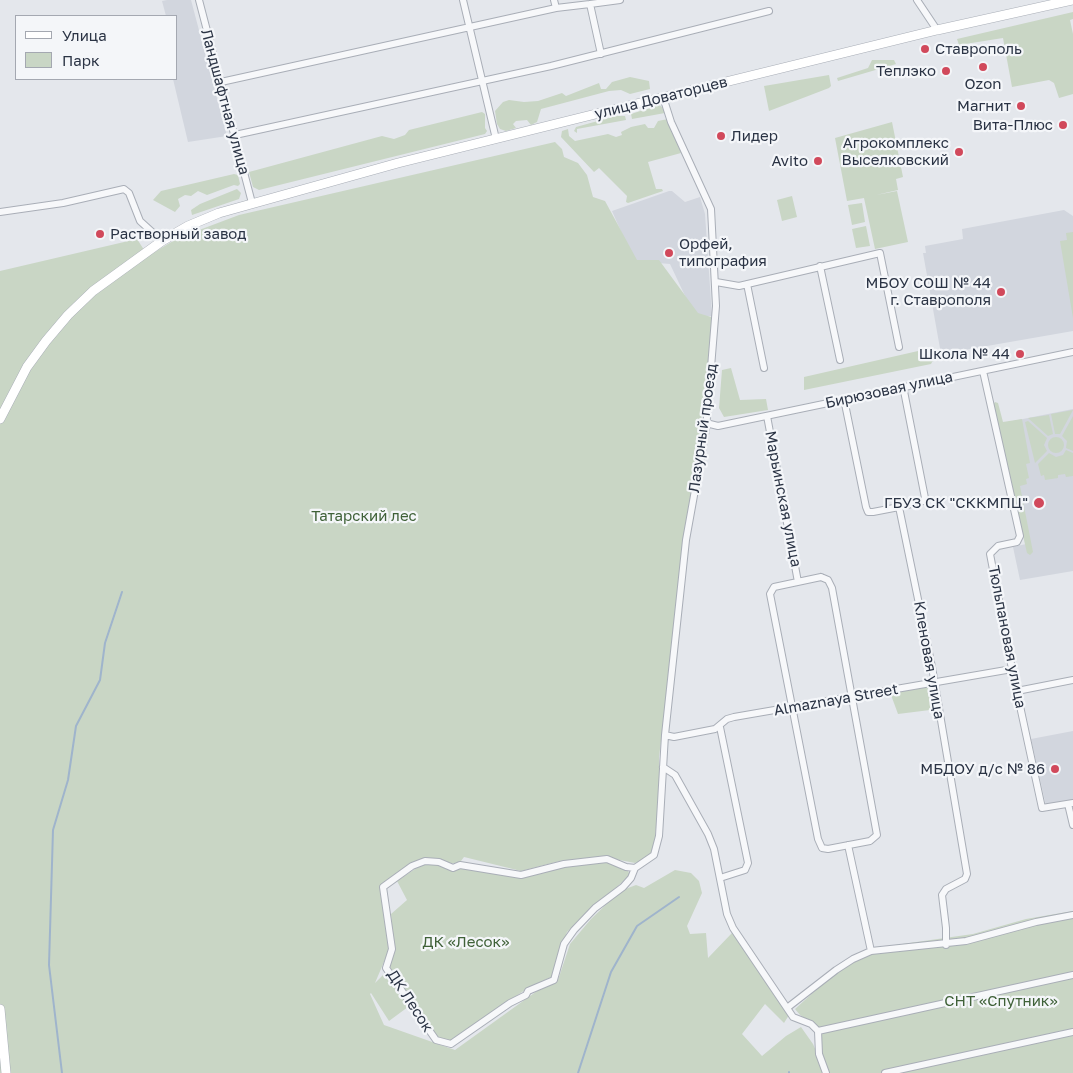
<!DOCTYPE html>
<meta charset="utf-8">
<style>
body{margin:0}
#map{position:relative;width:1073px;height:1073px;overflow:hidden;background:#e4e7ec;font-family:"Golos Text",sans-serif}
canvas{display:block}
.legend{position:absolute;left:15px;top:15px;width:162px;height:65px;box-sizing:border-box;background:#f4f6f9;border:1px solid #a4a8b1;margin:0;padding:6px 9px;list-style:none;font-size:15px;color:#2b3445}
.legend li{display:flex;align-items:center;gap:10px;height:25px}
.legend b{width:25px;border:1px solid #a4a8b1}
</style>
<div id="map">
<canvas width="1073" height="1073"></canvas>
<ul class="legend">
<li><b style="height:6px;background:#fff"></b>Улица</li>
<li><b style="height:14px;background:#c9d6c5"></b>Парк</li>
</ul>
</div>
<script>
const ctx = document.querySelector('canvas').getContext('2d');
ctx.lineJoin = 'round';
function paint(path, color) { ctx.fillStyle = color; ctx.fill(path, 'evenodd'); }
const toPath = rows => new Path2D(rows.map(r => 'M' + r).join(''));
function trace(path, color, width, dash) { ctx.strokeStyle = color; ctx.lineWidth = width; ctx.lineCap = dash ? 'butt' : 'round'; ctx.setLineDash(dash || []); ctx.stroke(path); }
function drawText(font, color, halo, rows, align = 'center') {
  ctx.font = font + ' "Golos Text",sans-serif'; ctx.lineWidth = 4.5; ctx.setLineDash([]); ctx.textBaseline = 'middle'; ctx.strokeStyle = halo; ctx.fillStyle = color; for (const [text, x, y, turn = 0] of rows) {
    ctx.save(); ctx.translate(x, y); ctx.rotate((+turn || 0) * Math.PI / 180); ctx.textAlign = isNaN(turn) ? turn : align; if (halo) ctx.strokeText(text, 0, 0); ctx.fillText(text, 0, 0); ctx.restore();
  }
}
paint(toPath([
 [167,0,191,0,227,136,188,142,173,79,176,79,177,67,176,16,166,16,162,1],
 [669,191,672,191,685,202,700,197,705,214,712,316,695,317,670,264,634,261,612,211],
 [1064,210,1073,216,1073,331,941,354,923,253,926,253,925,246,963,239,962,229],
 [1073,409,1073,571,1020,580,1013,547,1026,544,998,424],
 [1073,731,1073,800,1046,806,1031,739]
]), '#d2d6de');
paint(toPath([
 [1073,12,1073,19,1070,20,1073,34,1073,94,1059,98,1054,83,1049,80,1012,87,1003,38,959,45,957,39],
 [872,60,894,60,896,64,838,81,837,78,868,68],
 [829,75,831,86,829,88,769,111,764,86],
 [630,77,649,81,650,89,630,94,621,90,609,91,541,109,537,122,531,125,527,120,516,121,513,124,516,128,506,131,500,129,497,124,495,111,503,102,509,100,524,102,538,101,562,93,566,96,599,83,601,89,606,89,612,82],
 [659,105,662,107,665,113,632,119,631,114],
 [482,112,485,114,485,128,487,131,485,134,259,190,253,187,249,172,382,136,394,139,405,135,409,130],
 [616,116,625,116,626,120,577,129,577,133,574,131,576,127],
 [668,119,681,153,648,162,656,189,662,189,663,191,628,203,626,202,627,196,599,168,594,172,561,137,562,131,568,129,569,136,575,141,608,134,616,137,622,135,621,132,631,127,645,124,648,128,654,128,658,121],
 [892,122,903,177,896,179,898,190,876,195,897,191,908,242,875,249,864,198,847,201,835,138],
 [555,142,562,149,564,157,578,163,587,175,593,197,605,201,637,260,659,260,698,313,711,317,713,325,659,757,659,800,654,846,649,858,635,863,609,858,560,861,521,871,464,857,461,861,455,863,437,864,455,871,460,868,524,877,565,865,607,861,627,869,630,875,567,932,553,976,528,988,449,1041,435,1036,412,1004,389,1021,371,993,370,994,384,1025,455,1050,537,991,558,980,570,944,591,919,620,891,636,885,644,888,675,870,691,873,699,881,702,893,687,926,690,934,706,933,708,958,732,933,789,1015,784,1023,765,1004,742,1034,762,1056,786,1036,801,1027,813,1044,826,1073,0,1073,0,271,137,239,148,256,178,238,239,215],
 [410,864,421,865,397,881,407,900,391,914,393,943,389,969,375,983,389,950,388,919,382,885],
 [234,174,238,175,240,184,238,186,234,185,207,195,198,191,191,196,185,195,178,199,180,206,175,212,153,200,161,191],
 [237,189,241,193,239,199,192,215,191,210,200,204],
 [792,196,797,217,782,221,777,200],
 [862,203,865,222,852,225,848,205],
 [866,226,870,246,856,248,852,229],
 [1073,232,1073,318,1060,241,1067,240,1066,233],
 [918,351,934,351,937,353,931,364,804,390,804,377],
 [731,368,740,400,766,399,768,410,724,417,719,408,722,370],
 [995,402,998,403,1003,422,1022,419,1030,463,1026,464,1029,478,1026,479,1027,484,1020,486,1033,552,1030,555,1027,553,993,405],
 [1073,410,1060,434,1055,434,1051,414],
 [1049,415,1053,434,1048,436,1028,418],
 [1073,416,1073,451,1066,448,1067,441,1062,436],
 [1028,421,1047,438,1044,445,1047,451,1035,463,1025,422],
 '1048 445a8 8 0 1 1 16 0a8 8 0 1 1-16 0Z',
 [1066,450,1073,453,1073,476,1066,477,1065,474,1058,475,1058,478,1045,480,1044,475,1041,476,1038,464,1049,453,1056,457,1063,455],
 [928,687,933,707,930,710,898,714,891,695,893,693],
 [1073,911,1073,1073,828,1073,823,1060,819,1027,800,1015,795,1009,850,959,874,948,973,934,1026,919]
]), '#c9d6c5');
trace(toPath([
 [62,1073,49,965,53,830,68,780,76,726,100,680,105,643,122,592],
 [578,1073,611,972,637,926,679,897],
 [789,1073,789,1072]
]), '#9fb4cc', 2);
const minor = toPath([
 [199,0,252,203],
 [463,0,496,139],
 [554,0,556,8,590,4],
 [917,0,937,30],
 [601,54,590,4,620,0],
 [221,82,556,8],
 [235,135,551,66,769,11],
 [0,212,63,203,124,189,129,193,140,221,162,241],
 [820,266,840,360],
 [716,282,739,286,880,253,899,347],
 [747,284,764,368],
 [983,371,1020,536,1017,542,998,546,990,554,1012,669,1042,808,1073,803],
 [844,399,866,507,868,512,873,512,899,507,932,667,967,874,965,879,946,889,942,895,946,928,946,945],
 [767,416,798,582],
 [706,423,718,426,1073,352],
 [899,507,923,501,925,498,903,386],
 [821,577,828,580,832,588,877,835,870,841,828,849,822,848,818,839,770,594,774,587,821,577],
 [1017,691,1073,680],
 [720,727,748,863,745,870,720,878],
 [665,735,674,737,715,729,727,719,734,717,1012,669],
 [663,767,675,775,708,834,714,849,727,914,733,928,793,1017,811,1024,818,1031,819,1054,826,1073],
 [1068,804,1073,825],
 [848,845,871,951],
 [635,868,626,867,607,859,564,864,521,875,460,865,453,868,439,862,425,861,412,866,383,887,392,949,386,968,436,1040,451,1044,510,1003,526,995,528,991,554,980,564,944,574,930,595,908,623,887,631,878,635,868,654,855,659,836,665,735,680,596,686,540,706,429,716,306,711,209,671,122,663,97],
 [787,1008,836,970,853,959,871,951,966,941,1036,922,1073,915],
 [818,1031,1073,975],
 [885,1073,1073,1032]
]);
const secondary = toPath([
 [0,419,27,367,46,341,68,315,93,291,162,241,188,226,219,213,398,163,648,101,937,30,1072,0],
 [0,1009,6,1073]
]);
trace(minor, '#a9aeb7', 8);
trace(secondary, '#a9aeb7', 10);
trace(minor, '#f7f8fa', 6);
trace(secondary, '#fff', 9);
for (const [x, y, r, color] of [
 [925,49,5,"#d1495b"],
 [983,67,5,"#d1495b"],
 [946,71,5,"#d1495b"],
 [1021,106,5,"#d1495b"],
 [1063,125,5,"#d1495b"],
 [721,136,5,"#d1495b"],
 [959,152,5,"#d1495b"],
 [818,161,5,"#d1495b"],
 [100,234,5,"#d1495b"],
 [669,253,5,"#d1495b"],
 [1001,292,5,"#d1495b"],
 [1020,354,5,"#d1495b"],
 [1039,503,6,"#d1495b"],
 [1055,769,5,"#d1495b"]
]) { const dot = new Path2D(); dot.arc(x, y, r, 0, 2 * Math.PI); ctx.fillStyle = color; ctx.fill(dot); trace(dot, '#f4f6f9', 2); }
drawText('15px', '#2b3445', '#f4f6f9', [
 ["Ставрополь",935,49,"left"],
 ["Теплэко",936,71],
 ["Ozon",983,84,"center"],
 ["Магнит",1011,106],
 ["Вита-Плюс",1053,125],
 ["Лидер",731,136,"left"],
 ["Агрокомплекс",949,143],
 ["Выселковский",949,160],
 ["Avito",808,161],
 ["Растворный завод",110,234,"left"],
 ["Орфей,",679,244,"left"],
 ["типография",679,261,"left"],
 ["МБОУ СОШ № 44",991,283],
 ["г. Ставрополя",991,300],
 ["Школа № 44",1010,354],
 ["ГБУЗ СК \"СККМПЦ\"",1028,503],
 ["МБДОУ д/с № 86",1045,769]
], 'right');
drawText('15px', '#2b3445', '#f4f6f9', [
 ["улица Доваторцев",661,98,-14],
 ["Ландшафтная улица",225,102,75],
 ["Бирюзовая улица",889,390,-12],
 ["Лазурный проезд",703,428,-82],
 ["Марьинская улица",783,499,79],
 ["Тюльпановая улица",1007,637,79],
 ["Кленовая улица",929,660,80],
 ["Almaznaya Street",836,700,-10],
 ["ДК Лесок",410,1001,57]
]);
drawText('15px', '#3f6138', '#f4f6f9', [
 ["Татарский лес",364,516],
 ["ДК «Лесок»",466,942],
 ["СНТ «Спутник»",1001,1001]
]);
</script>
